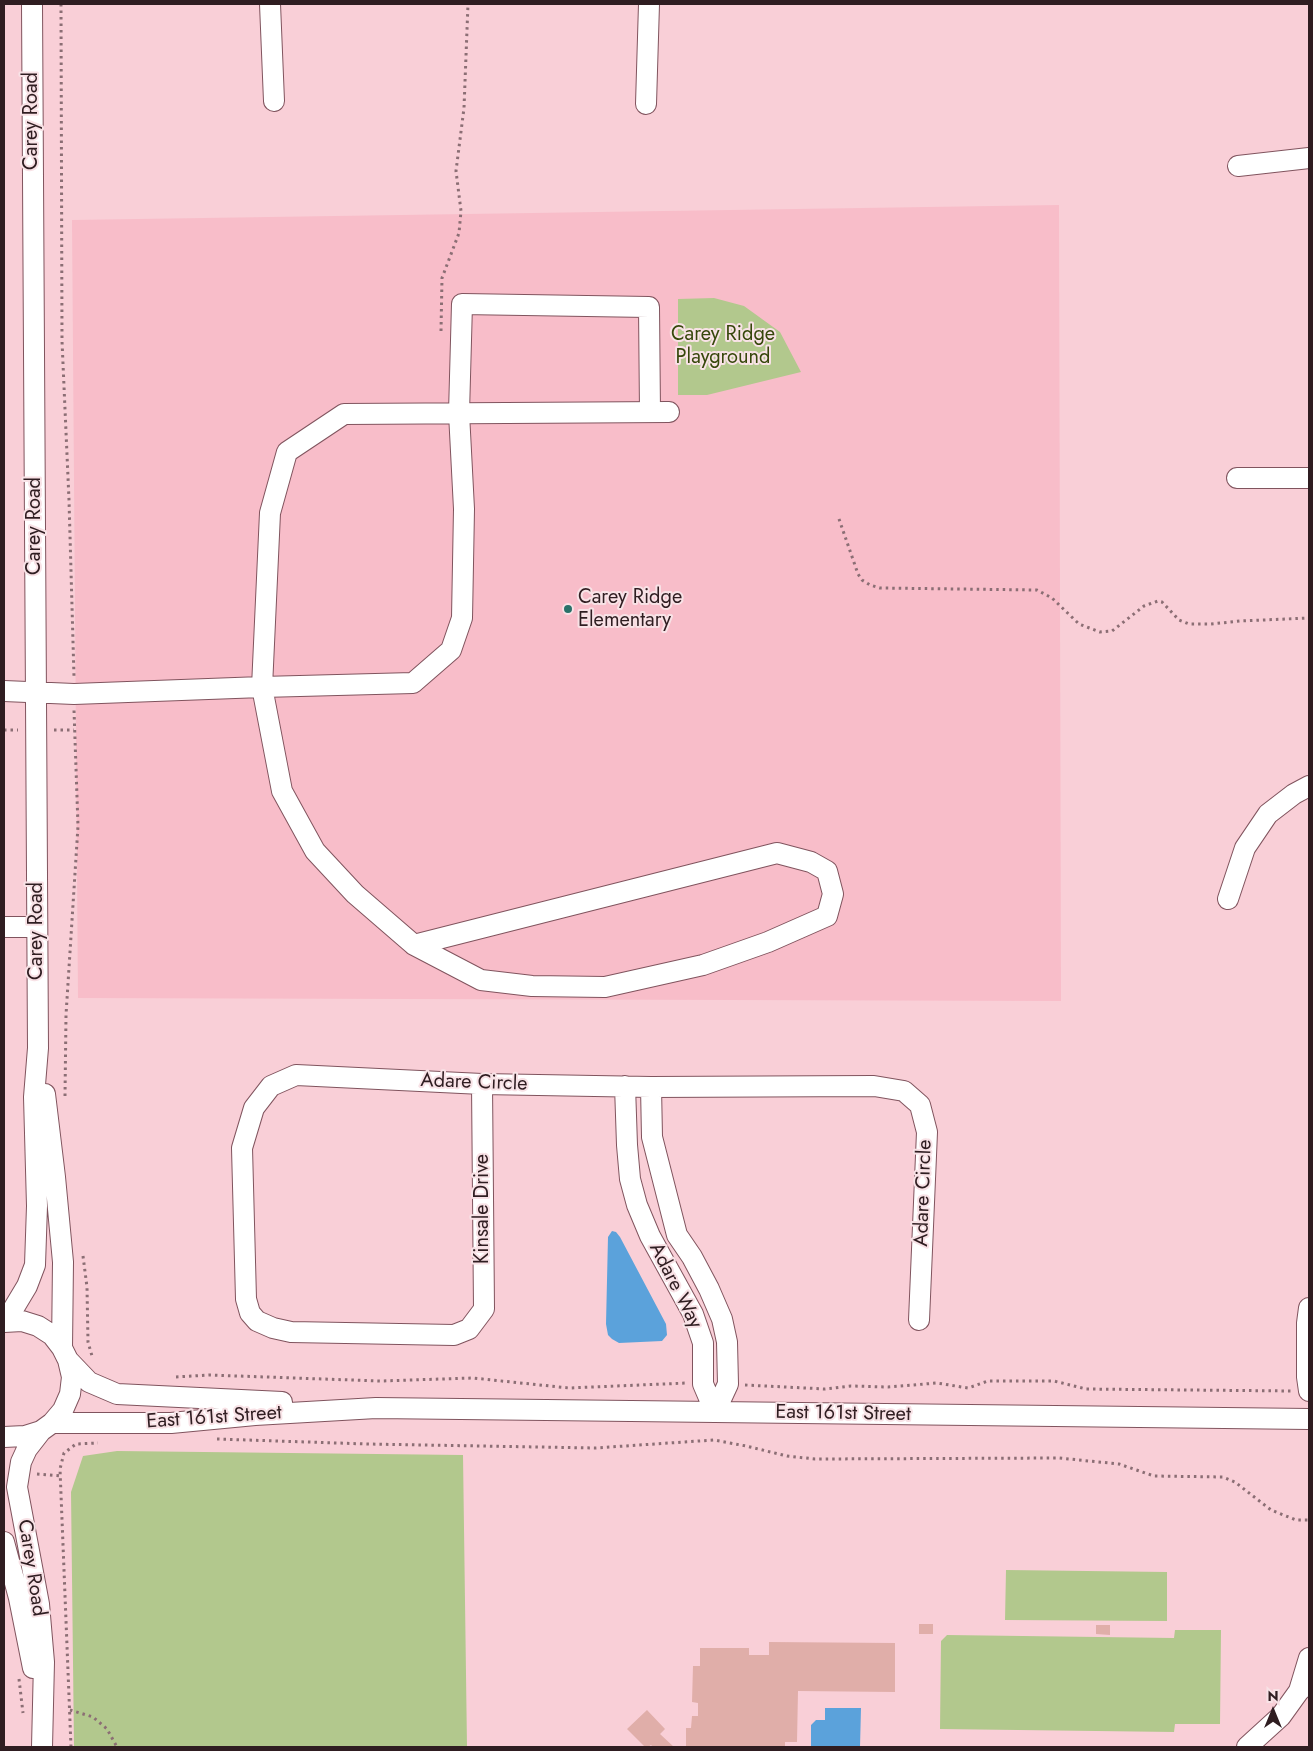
<!DOCTYPE html>
<style>
body{margin:0}
#map{position:relative;width:1313px;height:1751px;overflow:hidden;background:#f9cfd7;font-family:Jost,sans-serif}
canvas{display:block}
.frame{position:absolute;inset:0;border:5px solid #2f1d21;pointer-events:none}
.north{position:absolute;left:1248px;top:1686px;width:50px;height:50px;-webkit-text-stroke:4px #f8e2e6;paint-order:stroke;rotate:0deg;font-size:14px;font-weight:700;line-height:20px;text-align:center;color:#2f1d21}
.north::after{content:'';display:block;margin:auto;width:18px;height:22px;background:#2f1d21;clip-path:polygon(50% 0,100% 100%,50% 72%,0 100%)}
</style>
<div id="map">
<canvas width="1313" height="1751"></canvas>
<div class="frame"></div>
<div class="north">N</div>
</div>
<script>
const ctx = document.querySelector('canvas').getContext('2d');
ctx.lineJoin = 'round';
function paint(path, color) { ctx.fillStyle = color; ctx.fill(path, 'evenodd'); }
const toPath = rows => new Path2D(rows.map(r => 'M' + r).join(''));
function trace(path, color, width, dash) { ctx.strokeStyle = color; ctx.lineWidth = width; ctx.lineCap = dash ? 'butt' : 'round'; ctx.setLineDash(dash || []); ctx.stroke(path); }
function drawText(font, color, halo, rows, align = 'center') {
  ctx.font = font + ' Jost,sans-serif'; ctx.lineWidth = 4; ctx.setLineDash([]); ctx.textBaseline = 'middle'; ctx.strokeStyle = halo; ctx.fillStyle = color; for (const [text, x, y, turn = 0] of rows) {
    ctx.save(); ctx.translate(x, y); ctx.rotate((+turn || 0) * Math.PI / 180); ctx.textAlign = isNaN(turn) ? turn : align; if (halo) ctx.strokeText(text, 0, 0); ctx.fillText(text, 0, 0); ctx.restore();
  }
}
paint(toPath([
 [1059,205,1061,1001,78,998,72,220]
]), '#f8bdc9');
paint(toPath([
 [714,298,744,306,780,332,801,372,707,395,678,395,678,299],
 [117,1451,463,1455,467,1747,74,1747,71,1492,83,1456],
 [1006,1570,1167,1572,1167,1621,1005,1620],
 [1175,1630,1221,1630,1220,1724,1175,1724,1174,1732,940,1729,941,1641,947,1635,1174,1638]
]), '#b2c88d');
paint(toPath([
 [612,1231,616,1232,620,1237,666,1324,667,1335,662,1341,619,1343,612,1339,608,1335,606,1324,608,1237],
 [825,1708,861,1708,860,1747,811,1747,811,1725,816,1720,825,1720]
]), '#5ba2db');
paint(toPath([
 [919,1624,933,1624,933,1634,919,1634],
 [1096,1625,1110,1625,1110,1635,1096,1634],
 [769,1642,895,1643,895,1692,798,1691,797,1742,785,1742,785,1747,686,1747,686,1728,691,1728,692,1716,698,1716,698,1703,692,1702,693,1666,700,1666,700,1648,749,1648,749,1655,769,1655],
 [647,1710,665,1729,660,1734,674,1747,653,1747,651,1745,648,1747,645,1747,627,1729]
]), '#e0aea9');
const minor = toPath([
 [270,4,274,101],
 [646,104,649,4],
 [1238,166,1309,158],
 [1237,478,1309,478],
 [4,691,74,694,262,687,270,513,287,452,344,414,669,412],
 [1228,899,1245,848,1268,814,1294,794,1309,786],
 [4,927,37,927],
 [414,945,777,853,811,862,827,871,833,894,827,916,768,942,703,965,605,987,532,986,481,980,414,945,355,894,315,851,282,791,262,687,413,683,451,650,462,618,464,509,459,413,462,304,649,307,650,412],
 [482,1084,484,1309,469,1329,454,1335,291,1332,273,1328,257,1321,250,1313,246,1299,242,1148,254,1108,271,1086,296,1075,482,1084,651,1087,874,1086,904,1091,920,1105,927,1132,919,1320],
 [625,1086,627,1145,630,1179,637,1205,650,1236,693,1314,703,1343,703,1384,715,1412],
 [651,1087,652,1137,677,1235,692,1257,709,1289,722,1319,727,1342,728,1384,715,1412],
 [45,1094,55,1177,63,1262,62,1348],
 [1309,1308,1307,1323,1307,1377,1309,1391],
 [6,1321,27,1286,35,1265,37,1206,34,1097,38,1048,32,4],
 [4,1322,22,1321,38,1326,52,1335,62,1348,68,1360,72,1377,70,1394,63,1410,52,1423,41,1431,25,1436,4,1437],
 [68,1360,89,1382,117,1394,282,1402],
 [52,1423,171,1423,255,1415,376,1408,1309,1419],
 [41,1431,27,1449,21,1462,17,1487,39,1604,44,1662,42,1747],
 [4,1542,19,1598,33,1668],
 [1299,1691,1309,1658],
 [1247,1747,1281,1716,1299,1691,1309,1682]
]);
trace(minor, '#80545e', 22);
trace(toPath([
 [61,4,62,341,69,500,74,677],
 [441,331,442,278,459,233,461,211,456,171,464,108,468,4],
 [839,519,858,574,862,580,870,585,880,588,1037,590,1052,598,1079,624,1100,632,1112,631,1144,606,1158,601,1162,602,1179,620,1189,624,1211,624,1240,621,1309,618],
 [4,730,18,730],
 [54,730,74,730],
 [65,1096,66,1015,78,826,74,710],
 [83,1256,87,1287,88,1342,92,1356],
 [176,1377,209,1375,380,1381,473,1378,569,1388,687,1383],
 [745,1385,825,1389,851,1386,888,1387,937,1383,968,1388,988,1381,1054,1381,1086,1389,1291,1391],
 [217,1439,367,1444,595,1448,714,1440,746,1446,787,1456,815,1459,1059,1458,1119,1464,1154,1476,1223,1477,1235,1482,1271,1510,1296,1520,1309,1520],
 [37,1474,61,1476],
 [19,1679,23,1713],
 [70,1710,93,1717,107,1729,117,1747],
 [71,1747,60,1469,64,1453,76,1444,98,1443]
]), '#8b6e74', 3, [2.5, 4]);
trace(minor, '#fff', 20);
for (const [x, y, r, color] of [
 [568,609,5,"#2a7169"]
]) { const dot = new Path2D(); dot.arc(x, y, r, 0, 2 * Math.PI); ctx.fillStyle = color; ctx.fill(dot); trace(dot, '#f8e2e6', 2); }
drawText('20px', '#2f1d21', '#f8e2e6', [
 ["Carey Road",32,121,-90],
 ["Carey Road",35,526,-90],
 ["Carey Road",37,931,-90],
 ["Adare Circle",474,1083,2],
 ["Adare Circle",924,1193,-88],
 ["Kinsale Drive",483,1209,-90],
 ["Adare Way",675,1286,63],
 ["East 161st Street",843,1414,1],
 ["East 161st Street",214,1418,-4],
 ["Carey Road",31,1568,81]
]);
drawText('20px', '#36470b', '#f8e2e6', [
 ["Carey Ridge",723,335],
 ["Playground",723,358]
]);
drawText('20px', '#2f1d21', '#f8e2e6', [
 ["Carey Ridge",578,598],
 ["Elementary",578,621]
], 'left');
</script>
